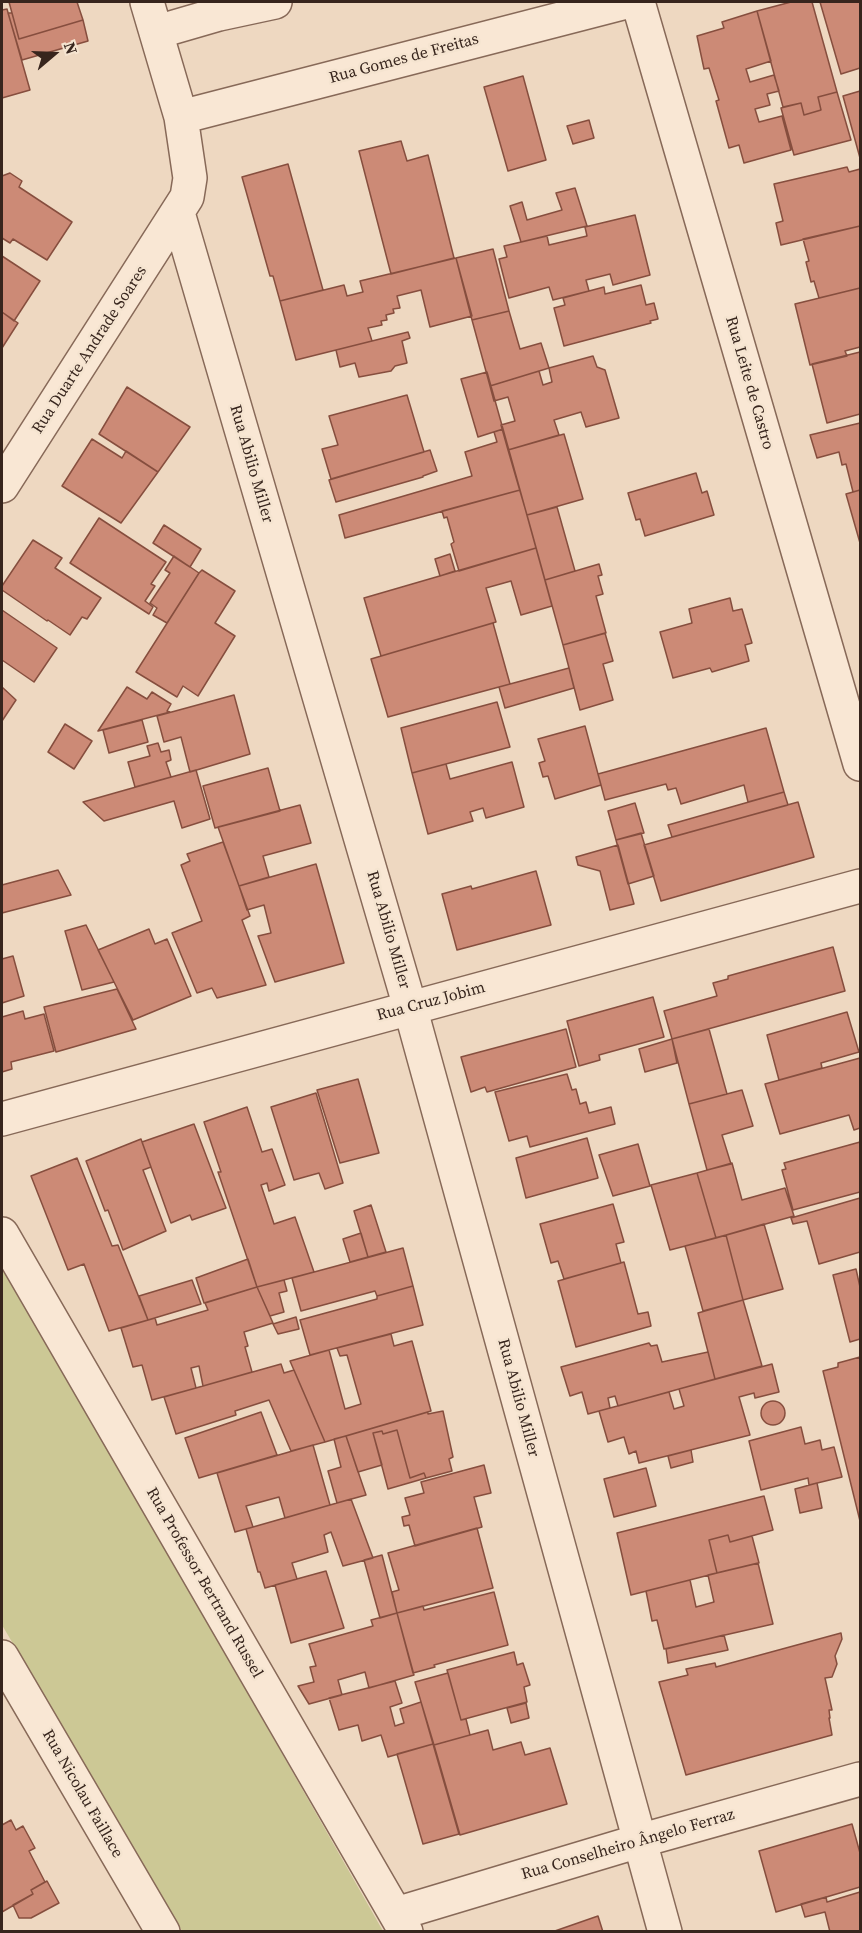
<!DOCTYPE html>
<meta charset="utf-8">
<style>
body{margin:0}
#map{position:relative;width:862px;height:1933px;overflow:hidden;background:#eed8c1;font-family:"Source Serif 4",serif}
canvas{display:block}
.frame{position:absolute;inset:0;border:3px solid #37251d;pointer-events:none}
.north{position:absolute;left:24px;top:24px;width:60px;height:60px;-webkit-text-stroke:4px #f5e4d0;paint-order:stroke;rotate:71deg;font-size:16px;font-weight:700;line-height:24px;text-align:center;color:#37251d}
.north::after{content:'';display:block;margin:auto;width:21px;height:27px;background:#37251d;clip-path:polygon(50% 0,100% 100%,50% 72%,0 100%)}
</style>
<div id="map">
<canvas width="862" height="1933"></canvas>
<div class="frame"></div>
<div class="north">N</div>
</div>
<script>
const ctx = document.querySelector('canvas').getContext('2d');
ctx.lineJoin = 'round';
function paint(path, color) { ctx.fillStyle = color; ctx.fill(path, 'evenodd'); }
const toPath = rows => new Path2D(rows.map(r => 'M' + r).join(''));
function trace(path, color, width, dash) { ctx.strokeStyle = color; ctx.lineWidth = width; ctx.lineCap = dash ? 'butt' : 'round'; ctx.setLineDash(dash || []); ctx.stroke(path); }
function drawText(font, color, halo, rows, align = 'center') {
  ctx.font = font + ' "Source Serif 4",serif'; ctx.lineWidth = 5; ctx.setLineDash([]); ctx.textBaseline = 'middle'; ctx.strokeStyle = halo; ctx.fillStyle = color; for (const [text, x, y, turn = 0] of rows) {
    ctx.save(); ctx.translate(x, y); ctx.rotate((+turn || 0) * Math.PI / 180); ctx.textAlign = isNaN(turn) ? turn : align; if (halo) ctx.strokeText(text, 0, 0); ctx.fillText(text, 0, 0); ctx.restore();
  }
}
paint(toPath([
 [2,1261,383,1931,182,1931,2,1625]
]), '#ccc895');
const building = toPath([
 [9,2,77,2,83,20,19,39,9,2],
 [791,2,812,2,837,92,818,97,821,110,804,115,801,103,783,107,757,11,791,2],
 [820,2,860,2,860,68,841,74,820,2],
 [7,9,30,90,2,98,2,10,7,9],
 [757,11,771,61,746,69,750,82,774,75,779,91,767,94,770,105,755,109,759,122,782,116,791,150,744,163,739,145,729,148,716,101,719,100,709,68,704,69,697,36,724,28,722,22,757,11],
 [8,13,12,13,19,39,83,20,88,41,22,60,8,13],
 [523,76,546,160,508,171,484,87,523,76],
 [860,91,860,158,843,96,860,91],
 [837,92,851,140,794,155,781,108,801,103,804,115,821,110,818,97,837,92],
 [589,120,594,138,573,144,567,126,589,120],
 [401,141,407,161,428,155,454,258,391,274,359,151,401,141],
 [288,164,323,290,280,301,273,276,270,276,242,177,288,164],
 [847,167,849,172,860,169,860,226,781,245,776,223,783,221,774,184,847,167],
 [10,173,22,181,19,187,72,222,47,260,13,239,10,243,2,238,2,176,10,173],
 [575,188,587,226,521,242,510,206,522,202,527,220,562,210,556,193,575,188],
 [635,215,650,275,613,285,610,274,586,280,589,291,553,300,549,287,509,298,499,259,507,257,504,246,547,236,549,245,587,236,585,227,635,215],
 [860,226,860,288,819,298,814,281,811,282,806,262,809,261,803,239,860,226],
 [493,249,509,311,472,320,456,258,493,249],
 [2,256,40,281,14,321,2,312,2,256],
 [456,258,472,316,430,327,421,290,397,296,400,308,393,309,394,313,386,315,387,320,381,321,382,325,368,328,372,341,296,360,280,301,344,285,347,296,363,292,360,281,456,258],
 [641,285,646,305,654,303,658,319,650,321,651,323,564,346,554,308,565,305,563,298,604,287,605,294,641,285],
 [860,288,860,347,845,351,847,356,810,365,795,304,860,288],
 [509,311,520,349,541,343,549,368,490,386,472,320,509,311],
 [2,312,18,323,2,348,2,312],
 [408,332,410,338,402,341,407,363,395,366,391,371,359,377,355,363,340,367,336,350,408,332],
 [860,352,860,414,827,423,812,364,860,352],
 [593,356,597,367,605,370,619,418,586,427,581,412,554,420,559,435,508,450,501,425,515,421,508,397,494,401,490,386,539,371,543,385,552,382,549,368,593,356],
 [487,372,503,429,478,437,461,379,487,372],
 [127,387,190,427,158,472,99,434,127,387],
 [407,395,424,452,331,479,322,449,338,445,329,416,407,395],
 [860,423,860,490,853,492,846,464,842,465,839,452,817,458,810,435,860,423],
 [503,429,520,490,345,538,339,515,472,476,465,452,497,442,494,432,503,429],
 [564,434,583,499,527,515,508,450,564,434],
 [92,439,122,458,126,451,158,472,121,523,62,486,92,439],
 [430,450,437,471,423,476,423,477,336,502,329,480,430,450],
 [696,473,702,493,707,491,714,515,645,536,640,519,636,520,628,493,696,473],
 [520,490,536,548,459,571,451,544,454,542,447,517,444,518,442,511,520,490],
 [860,490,860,543,846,494,860,490],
 [557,507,575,571,545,580,527,515,557,507],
 [99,518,166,562,151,584,155,586,145,601,153,607,149,614,70,563,99,518],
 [164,525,201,549,190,567,153,543,164,525],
 [33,540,62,558,55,568,101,598,87,619,82,617,70,635,48,620,47,621,2,590,2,586,33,540],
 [536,548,552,606,521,615,511,581,486,588,496,622,381,656,364,598,536,548],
 [450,554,455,571,440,576,435,559,450,554],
 [174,556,199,573,167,623,153,615,157,608,150,603,170,573,165,570,174,556],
 [599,564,602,575,598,576,603,594,596,596,606,633,563,645,545,580,599,564],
 [202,570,235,591,215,623,235,636,198,696,183,686,177,697,136,672,199,573,202,570],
 [730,598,733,611,742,609,752,643,745,645,749,661,712,672,710,668,673,678,660,632,692,623,689,609,730,598],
 [2,610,57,648,34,682,2,660,2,610],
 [493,623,510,684,388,717,371,659,493,623],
 [605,633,613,661,603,664,613,700,580,710,563,645,605,633],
 [569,668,574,688,505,708,499,687,569,668],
 [2,687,16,700,2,721,2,687],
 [127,687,147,699,152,692,171,704,167,711,170,712,98,731,127,687],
 [234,695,250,754,190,772,181,737,164,742,157,716,234,695],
 [497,702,510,747,412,773,401,728,497,702],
 [142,720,148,742,109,753,103,730,142,720],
 [65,724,92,741,74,769,48,752,65,724],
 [585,726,601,785,555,799,548,776,543,777,539,763,545,761,538,739,585,726],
 [766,728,784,792,748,802,744,785,681,804,676,788,668,790,666,784,605,800,598,774,766,728],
 [158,743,161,752,169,750,171,760,166,762,171,777,135,787,128,762,150,756,147,746,158,743],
 [512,762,524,807,486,818,483,808,470,812,473,821,428,834,412,773,446,764,450,779,512,762],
 [268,768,280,811,215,828,203,786,268,768],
 [196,770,210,819,182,828,174,801,104,821,83,802,196,770],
 [784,792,788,805,672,837,668,825,784,792],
 [798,802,814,857,661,901,644,845,798,802],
 [635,803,644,833,616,840,608,811,635,803],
 [300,805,311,843,263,856,269,877,239,886,218,827,300,805],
 [641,833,654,876,628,884,616,840,641,833],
 [223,842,250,916,242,920,266,985,217,998,212,988,197,993,172,933,202,921,181,865,190,861,187,854,223,842],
 [618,845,634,904,610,910,600,871,578,865,576,857,618,845],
 [316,864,344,963,275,982,258,936,271,933,264,905,247,910,239,886,316,864],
 [58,870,71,895,2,913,2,885,58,870],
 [536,871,551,925,457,950,442,894,471,886,472,889,536,871],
 [86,925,114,982,82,990,65,931,86,925],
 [149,929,155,944,167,939,191,996,133,1020,98,950,149,929],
 [833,947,845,991,672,1039,664,1011,717,996,713,983,728,979,728,976,833,947],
 [13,956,24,996,2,1003,2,959,13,956],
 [117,989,136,1029,56,1052,44,1007,117,989],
 [653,997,664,1037,599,1055,600,1060,579,1066,567,1021,653,997],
 [23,1011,25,1019,44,1014,54,1051,11,1062,12,1069,2,1072,2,1017,23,1011],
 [847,1012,859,1052,821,1063,822,1068,779,1080,767,1035,847,1012],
 [566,1029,576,1067,487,1092,485,1087,471,1092,461,1057,566,1029],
 [709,1029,727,1094,689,1104,672,1039,709,1029],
 [672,1039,677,1063,645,1072,639,1049,672,1039],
 [860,1058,860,1128,854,1130,849,1115,780,1134,765,1084,860,1058],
 [567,1074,572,1090,576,1089,580,1104,586,1102,589,1113,611,1107,615,1124,530,1147,527,1136,509,1141,495,1092,567,1074],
 [358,1079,379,1153,340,1163,317,1090,358,1079],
 [742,1090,753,1126,722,1135,731,1164,707,1170,689,1104,742,1090],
 [316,1093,343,1183,325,1189,319,1173,294,1180,271,1107,316,1093],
 [247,1107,262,1152,272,1149,285,1185,269,1191,267,1183,261,1185,274,1224,295,1217,314,1272,257,1287,218,1172,221,1172,204,1122,247,1107],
 [194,1124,226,1208,192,1220,190,1215,171,1223,142,1142,194,1124],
 [587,1138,598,1178,526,1198,516,1158,587,1138],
 [141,1139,151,1167,143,1170,166,1231,123,1250,108,1210,105,1211,86,1161,141,1139],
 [860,1142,860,1192,793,1210,782,1170,786,1169,784,1163,860,1142],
 [638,1144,650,1186,613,1196,599,1155,638,1144],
 [77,1158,112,1246,118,1245,148,1320,109,1331,84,1264,68,1270,31,1176,77,1158],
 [732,1163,742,1200,785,1188,794,1216,716,1238,697,1173,732,1163],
 [697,1173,716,1238,670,1250,651,1185,697,1173],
 [860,1198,860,1252,819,1264,807,1221,793,1224,791,1218,860,1198],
 [613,1204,624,1242,616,1244,621,1263,564,1279,558,1261,551,1263,540,1224,613,1204],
 [371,1205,386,1252,368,1257,354,1211,371,1205],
 [764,1224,783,1289,743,1300,726,1235,764,1224],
 [361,1233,368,1257,350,1262,343,1239,361,1233],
 [726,1235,743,1300,703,1311,685,1246,726,1235],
 [403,1248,413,1286,377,1296,375,1291,301,1311,292,1278,403,1248],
 [248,1259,257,1287,204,1303,196,1278,248,1259],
 [624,1262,638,1314,648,1312,651,1326,576,1347,558,1281,624,1262],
 [856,1269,860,1287,860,1339,850,1342,833,1275,856,1269],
 [192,1280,201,1304,148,1320,139,1296,192,1280],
 [284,1280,287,1291,279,1293,284,1312,270,1316,257,1287,284,1280],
 [413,1286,423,1325,310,1355,300,1320,377,1299,377,1296,413,1286],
 [257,1287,273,1323,244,1332,248,1346,245,1347,252,1372,203,1386,199,1366,191,1368,196,1388,152,1400,142,1365,133,1367,121,1328,155,1318,157,1325,208,1310,205,1303,257,1287],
 [743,1300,762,1366,715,1379,698,1313,743,1300],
 [296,1317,299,1329,278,1334,273,1324,296,1317],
 [391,1334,394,1346,412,1341,431,1411,325,1442,290,1361,329,1350,345,1409,361,1404,347,1355,340,1356,337,1348,391,1334],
 [649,1343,651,1346,657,1345,662,1362,708,1352,715,1379,618,1406,615,1396,608,1398,610,1408,588,1414,582,1392,570,1396,561,1367,649,1343],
 [860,1357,860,1521,823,1371,838,1367,838,1363,860,1357],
 [281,1364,284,1373,294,1370,325,1442,291,1451,269,1400,235,1411,236,1415,176,1434,164,1397,281,1364],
 [772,1364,779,1392,755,1398,754,1393,739,1397,750,1435,639,1463,636,1451,629,1454,624,1437,608,1442,599,1411,669,1392,674,1409,684,1406,679,1389,772,1364],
 '761 1413a12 12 0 1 1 24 0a12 12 0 1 1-24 0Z',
 [443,1411,453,1457,449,1459,452,1471,426,1478,424,1473,410,1478,397,1430,383,1434,382,1431,373,1433,382,1465,358,1472,346,1436,428,1412,428,1414,443,1411],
 [261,1412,277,1455,199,1478,185,1438,261,1412],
 [801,1427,805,1444,820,1440,822,1450,834,1447,842,1477,809,1485,808,1478,761,1490,749,1441,801,1427],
 [397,1430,410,1478,424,1473,426,1478,388,1489,373,1433,382,1431,383,1434,397,1430],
 [346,1436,366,1495,337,1503,328,1471,341,1467,334,1439,346,1436],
 [313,1445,330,1505,285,1518,279,1497,246,1506,253,1527,235,1532,217,1473,313,1445],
 [691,1450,693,1462,671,1468,668,1456,691,1450],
 [484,1465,491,1493,474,1497,482,1527,415,1546,409,1525,404,1526,402,1517,410,1515,405,1498,424,1493,421,1482,484,1465],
 [646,1468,656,1506,614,1517,604,1479,646,1468],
 [817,1483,822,1508,800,1513,795,1489,817,1483],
 [764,1496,773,1530,730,1542,728,1535,709,1540,717,1573,631,1595,617,1533,764,1496],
 [351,1499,373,1558,343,1566,331,1532,324,1535,328,1552,292,1563,297,1579,265,1588,260,1572,258,1572,246,1529,351,1499],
 [477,1528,493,1588,397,1613,392,1592,399,1590,388,1553,477,1528],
 [728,1535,730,1542,752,1536,759,1563,717,1573,709,1540,728,1535],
 [382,1555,397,1613,380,1618,364,1560,382,1555],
 [758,1563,773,1624,664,1649,657,1620,652,1621,646,1591,690,1580,696,1607,714,1602,708,1575,758,1563],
 [326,1571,344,1628,291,1643,275,1585,326,1571],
 [494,1592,508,1645,434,1665,435,1667,413,1673,397,1613,423,1606,424,1610,494,1592],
 [397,1613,414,1675,369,1688,365,1672,338,1680,342,1695,309,1704,298,1686,314,1682,310,1667,316,1666,309,1644,373,1626,371,1620,397,1613],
 [841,1633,842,1639,835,1656,837,1664,832,1677,825,1678,832,1710,829,1710,830,1718,829,1718,832,1735,686,1775,659,1682,688,1675,686,1669,715,1663,716,1667,841,1633],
 [724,1635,728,1650,668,1663,666,1649,724,1635],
 [514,1652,517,1665,523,1663,530,1685,524,1687,527,1702,461,1720,447,1670,514,1652],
 [448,1673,461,1720,466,1719,470,1735,434,1745,415,1682,448,1673],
 [395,1681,402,1703,390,1707,395,1726,404,1723,400,1709,421,1702,433,1744,388,1757,381,1735,362,1741,358,1725,339,1730,329,1698,395,1681],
 [526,1703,529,1718,511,1723,507,1708,526,1703],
 [488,1730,493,1750,521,1742,525,1755,550,1748,567,1804,460,1835,434,1745,488,1730],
 [433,1744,459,1834,423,1844,397,1754,433,1744],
 [11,1820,16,1830,23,1826,35,1848,29,1851,45,1882,31,1890,33,1894,2,1912,2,1825,11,1820],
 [852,1824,860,1853,860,1887,776,1912,759,1851,852,1824],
 [47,1881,59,1903,31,1918,19,1918,13,1905,33,1894,31,1890,47,1881],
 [860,1892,860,1932,830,1932,825,1912,805,1917,801,1904,826,1897,827,1902,860,1892],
 [598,1916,603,1932,552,1932,598,1916]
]);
paint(building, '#cc8a76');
trace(building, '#864e3e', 1.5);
const minor = toPath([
 [638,2,860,764],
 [157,32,219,14,275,2],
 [181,117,626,2],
 [178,213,410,1007,665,1932],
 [2,486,187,197,190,178,181,117,147,2],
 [2,1119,860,886],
 [2,1234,406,1932],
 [2,1657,163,1932],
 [396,1914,639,1841,860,1779]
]);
trace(minor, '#876958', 36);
trace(minor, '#f9e7d4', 33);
drawText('16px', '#37251d', '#f5e4d0', [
 ["Rua Gomes de Freitas",404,59,-15],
 ["Rua Duarte Andrade Soares",90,350,-57],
 ["Rua Leite de Castro",749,383,74],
 ["Rua Abilio Miller",251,464,74],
 ["Rua Abilio Miller",388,930,74],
 ["Rua Cruz Jobim",431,1002,-15],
 ["Rua Abilio Miller",518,1398,75],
 ["Rua Professor Bertrand Russel",204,1583,60],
 ["Rua Nicolau Faillace",82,1794,60],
 ["Rua Conselheiro Ângelo Ferraz",628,1845,-16]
]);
</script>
